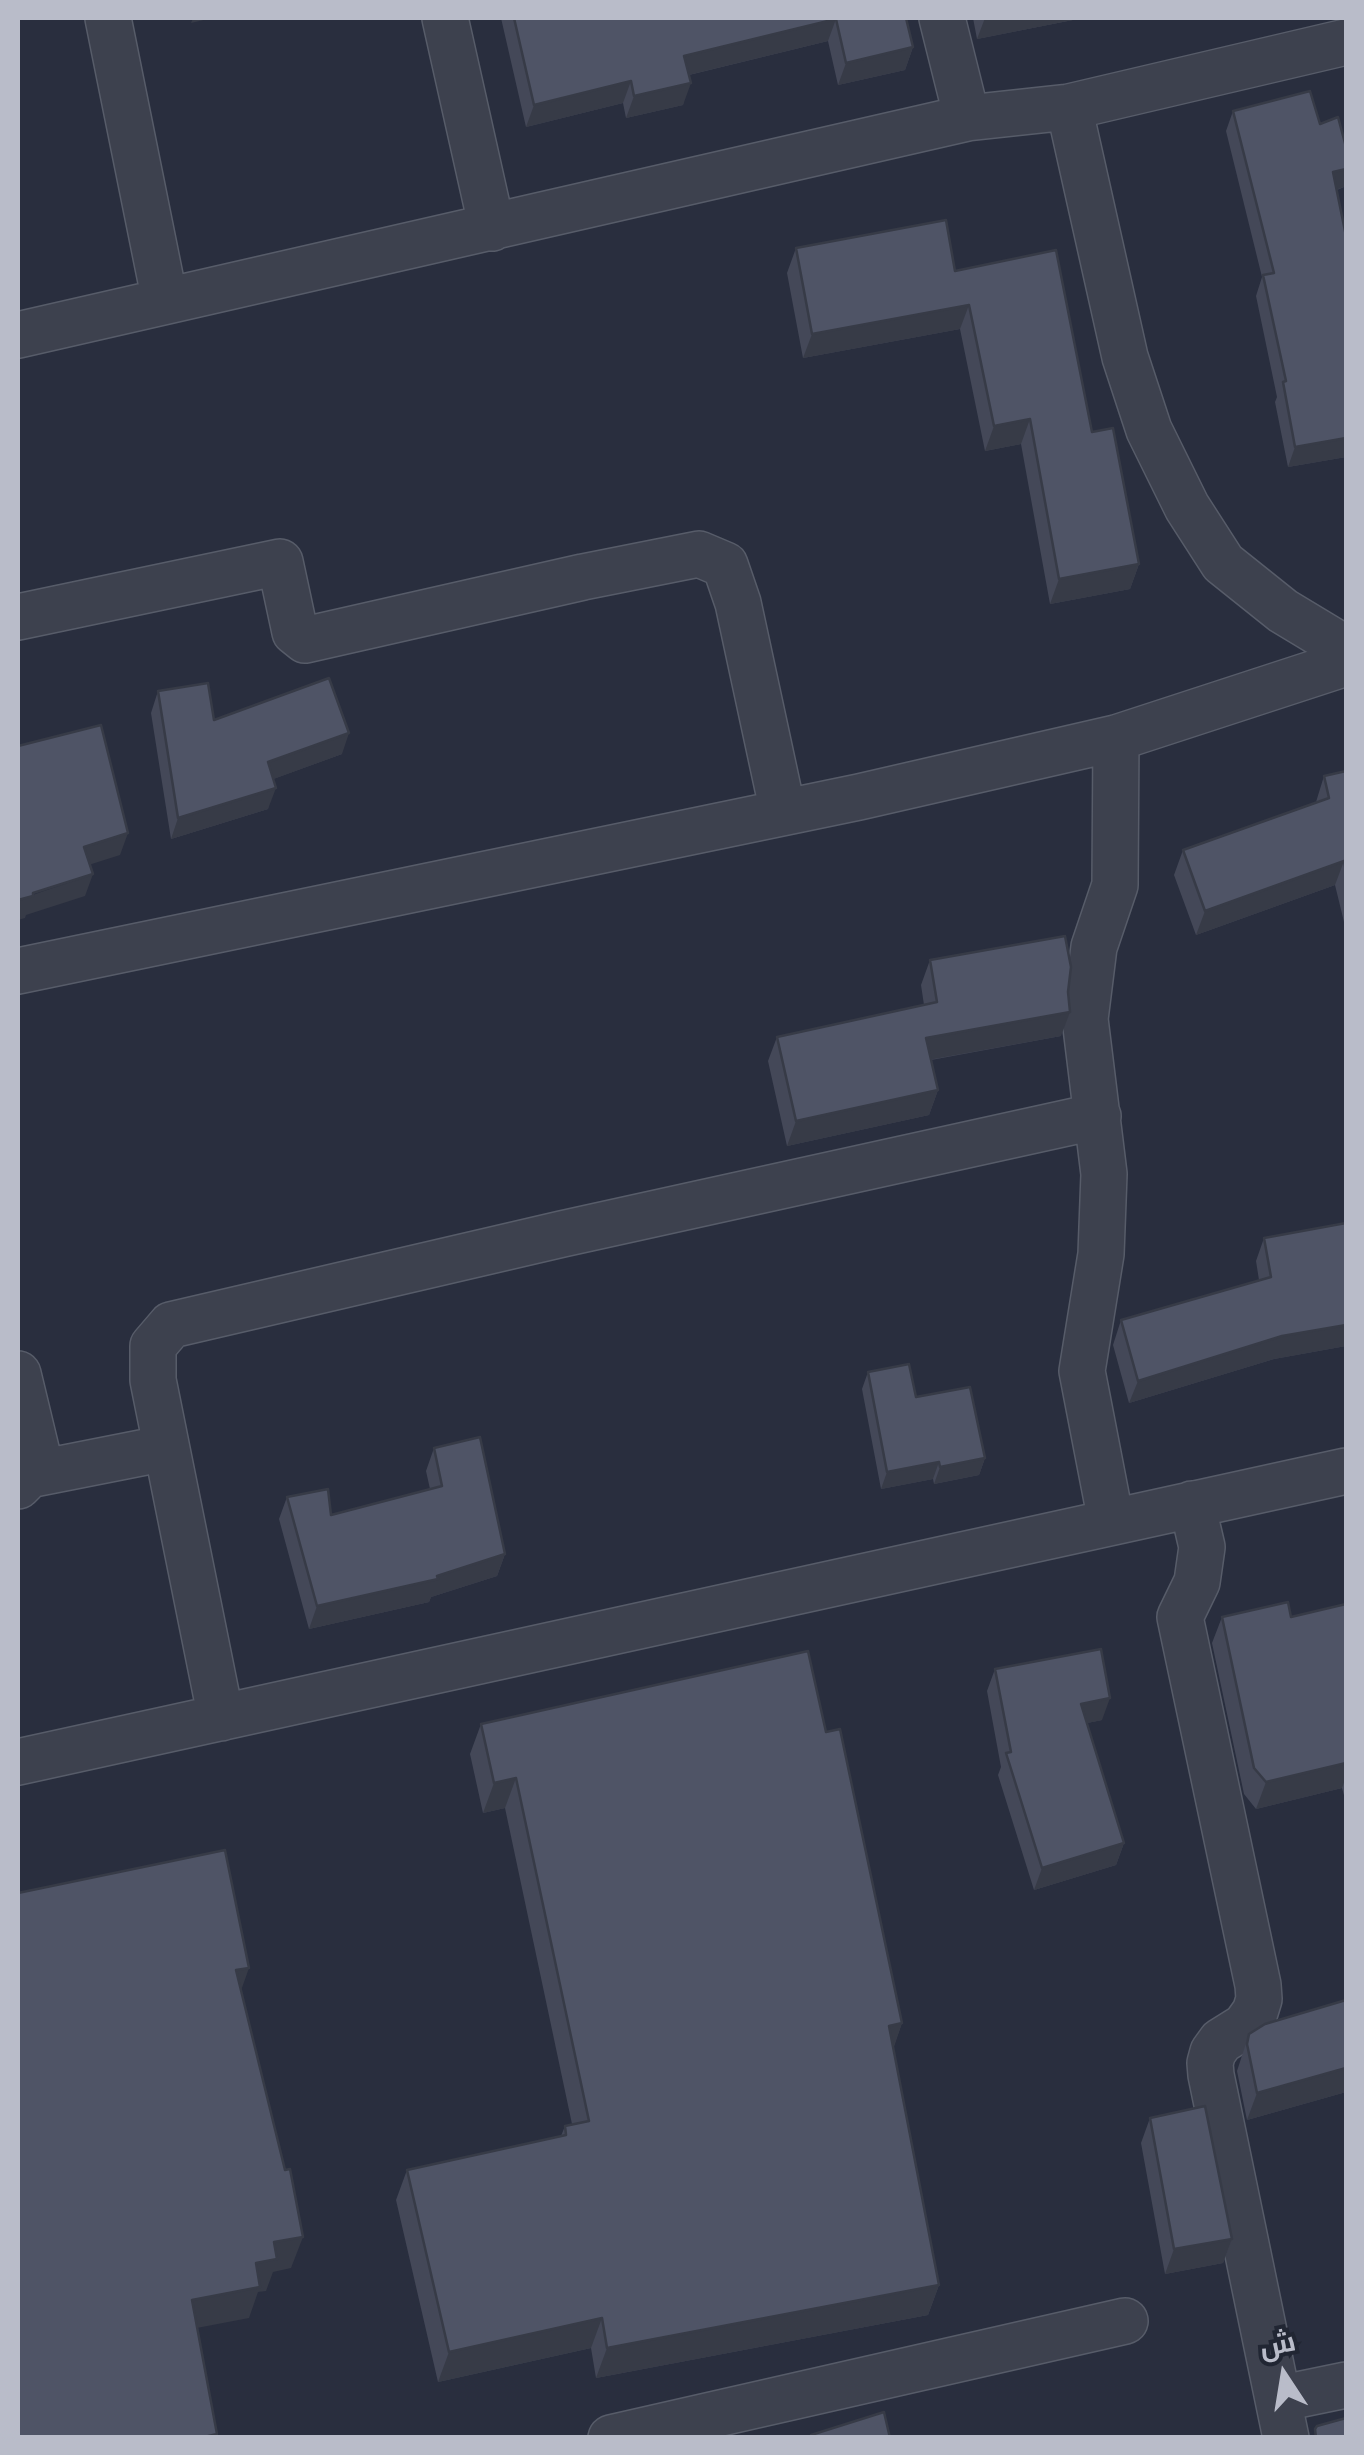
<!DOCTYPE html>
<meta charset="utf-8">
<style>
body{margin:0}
#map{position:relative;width:1364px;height:2455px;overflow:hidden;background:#292e3e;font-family:"Sofia Sans Condensed",Cairo,sans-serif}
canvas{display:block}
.frame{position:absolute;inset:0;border:20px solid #b9bcc9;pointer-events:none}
.north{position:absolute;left:1234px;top:2325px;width:100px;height:100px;-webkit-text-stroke:8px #212633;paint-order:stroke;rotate:348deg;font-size:28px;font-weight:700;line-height:40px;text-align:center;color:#b9bcc9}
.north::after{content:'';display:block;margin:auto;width:35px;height:45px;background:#b9bcc9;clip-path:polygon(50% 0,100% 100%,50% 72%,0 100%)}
</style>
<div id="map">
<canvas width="1364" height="2455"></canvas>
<div class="frame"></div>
<div class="north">ش</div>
</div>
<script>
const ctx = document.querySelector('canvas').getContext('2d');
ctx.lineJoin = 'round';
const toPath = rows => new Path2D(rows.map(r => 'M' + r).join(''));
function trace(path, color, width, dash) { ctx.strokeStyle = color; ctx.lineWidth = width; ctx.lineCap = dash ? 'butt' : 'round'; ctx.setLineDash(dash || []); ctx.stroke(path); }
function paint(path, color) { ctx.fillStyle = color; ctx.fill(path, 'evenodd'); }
const minor = toPath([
 [108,18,165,301],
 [445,18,492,228],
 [942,18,967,118],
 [1069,107,1125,357,1149,430,1187,507,1223,563,1283,611,1346,649],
 [18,335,967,118,1069,107,1346,42],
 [18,617,280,562,295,632,305,640,583,577,699,554,725,565,738,603,783,812],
 [18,971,859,797,1116,738,1346,663],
 [18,1374,37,1453,35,1464,29,1475,18,1486],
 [29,1475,166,1448],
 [1192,1504,1202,1547,1197,1582,1180,1617,1258,1985,1259,1999,1255,2012,1245,2026,1221,2041,1213,2052,1210,2063,1211,2075,1286,2438],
 [1111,1521,1082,1371,1101,1254,1104,1174,1085,1019,1094,947,1115,885,1116,738],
 [221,1718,153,1380,153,1346,171,1325,562,1234,1098,1116],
 [18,1762,1346,1471],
 [1278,2399,1346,2385],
 [611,2438,1125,2321]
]);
trace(minor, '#575c69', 48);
trace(minor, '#3d414e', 45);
paint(toPath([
 [501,18,906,18,913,47,905,70,838,85,828,41,689,75,683,105,626,118,623,103,526,127],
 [973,18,1083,18,977,39],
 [1233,111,1320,124,1344,187,1337,190,1346,236,1346,457,1288,467,1275,402,1277,397,1256,296,1262,277,1226,131],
 [796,248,955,271,1092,432,1139,564,1130,589,1050,604,1021,444,985,451,960,329,803,358,787,273],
 [158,691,214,720,342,754,273,779,268,809,171,839,151,713],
 [1346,771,1346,922,1344,922,1335,885,1196,935,1174,875,1183,850,1316,802,1324,776],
 [930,960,1061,1036,931,1060,938,1090,929,1115,787,1146,768,1061,777,1037,924,1005,921,985],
 [1346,1223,1346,1346,1274,1359,1129,1403,1113,1345,1121,1320,1259,1280,1256,1261,1264,1238],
 [868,1372,916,1397,985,1458,979,1475,934,1484,933,1479,881,1489,862,1389],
 [434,1448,505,1554,497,1576,431,1597,429,1602,309,1629,279,1519,287,1497,331,1515,430,1489,426,1471],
 [1346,1604,1346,1799,1345,1799,1342,1788,1256,1809,1244,1794,1212,1643,1222,1617,1291,1617],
 [995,1669,1102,1720,1087,1723,1124,1843,1116,1865,1034,1890,998,1775,1001,1767,987,1691],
 [481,1724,826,1732,902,2023,893,2048,939,2285,928,2315,596,2378,591,2348,438,2382,396,2200,407,2170,561,2136,565,2126,572,2124,505,1808,483,1813,470,1754],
 [1346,2000,1346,2092,1247,2120,1237,2071,1249,2034],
 [1150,2118,1232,2239,1223,2263,1165,2274,1141,2143]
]), '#444858');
paint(toPath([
 [193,18,212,18,191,23],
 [985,18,1083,18,977,39],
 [836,19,828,41,676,78,684,56],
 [913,47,905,70,838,85,846,63],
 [631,81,623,103,526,127,534,105],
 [691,83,683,105,626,118,634,96],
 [1346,169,1346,182,1344,187,1326,193,1333,172],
 [969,305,960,329,803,358,812,334],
 [1030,419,1021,444,985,451,994,426],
 [1346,438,1346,457,1288,467,1295,447],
 [1139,564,1130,589,1050,604,1059,579],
 [349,733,342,754,260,784,268,762],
 [276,788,268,809,171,839,178,818],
 [128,833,120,855,76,869,84,847],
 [1344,861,1335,885,1196,935,1205,911],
 [93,874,85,896,26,915,25,918,18,920,18,900],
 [1070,1012,1061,1036,917,1062,926,1038],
 [938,1090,929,1115,787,1146,796,1121],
 [1346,1325,1346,1346,1274,1359,1129,1403,1138,1381,1282,1336],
 [985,1458,979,1475,934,1484,940,1467],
 [939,1462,933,1479,881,1489,887,1472],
 [505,1554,497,1576,431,1597,429,1602,309,1629,317,1606,437,1576],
 [1110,1698,1102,1720,1073,1726,1081,1704],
 [1346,1763,1346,1777,1342,1788,1256,1809,1266,1782],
 [516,1778,505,1808,483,1813,494,1783],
 [1124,1843,1116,1865,1034,1890,1042,1868],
 [249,1968,238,1999,236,1970],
 [902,2023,892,2053,889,2026],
 [1346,2068,1346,2092,1247,2120,1257,2093],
 [303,2237,291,2268,273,2272,266,2291,258,2292,249,2318,181,2331,192,2300,256,2263,274,2242],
 [1232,2239,1223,2263,1165,2274,1174,2249],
 [939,2285,928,2315,596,2378,607,2348],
 [602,2318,591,2348,438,2382,449,2352]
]), '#373b47');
const building = toPath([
 [514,18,906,18,913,47,846,63,836,19,684,56,691,83,634,96,631,81,534,105,514,18],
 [1310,91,1320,124,1338,117,1346,147,1346,169,1333,172,1346,236,1346,438,1295,447,1283,382,1286,381,1263,275,1274,273,1233,111,1310,91],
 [946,220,955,271,1056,250,1092,432,1113,428,1139,564,1059,579,1030,419,994,426,969,305,812,334,796,248,946,220],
 [329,678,349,733,268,762,276,788,178,818,158,691,208,683,214,720,329,678],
 [101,725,128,833,84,847,93,874,33,893,33,896,18,900,18,746,101,725],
 [1346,771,1346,871,1344,861,1205,911,1183,850,1329,798,1324,776,1346,771],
 [1065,936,1071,967,1068,992,1070,1012,926,1038,938,1090,796,1121,777,1037,937,1002,930,960,1065,936],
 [1346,1223,1346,1325,1282,1336,1138,1381,1121,1320,1271,1277,1264,1238,1346,1223],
 [909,1364,916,1397,970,1387,985,1458,940,1467,939,1462,887,1472,868,1372,909,1364],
 [480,1437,505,1554,437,1576,438,1579,317,1606,287,1497,328,1489,331,1515,442,1486,434,1448,480,1437],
 [1288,1602,1291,1617,1346,1604,1346,1763,1266,1782,1254,1768,1222,1617,1288,1602],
 [1101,1649,1110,1698,1081,1704,1124,1843,1042,1868,1006,1753,1011,1752,995,1669,1101,1649],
 [808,1651,826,1732,840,1729,902,2023,889,2026,939,2285,607,2348,602,2318,449,2352,407,2170,566,2135,565,2126,589,2121,516,1778,494,1783,481,1724,808,1651],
 [225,1850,249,1968,236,1970,285,2170,290,2169,303,2237,274,2242,277,2259,256,2263,260,2287,192,2300,217,2434,200,2438,18,2438,18,1893,225,1850],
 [1346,2000,1346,2068,1257,2093,1247,2044,1249,2034,1265,2024,1346,2000],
 [1205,2106,1232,2239,1174,2249,1150,2118,1205,2106],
 [884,2412,890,2438,811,2438,811,2435,884,2412],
 [1346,2418,1346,2438,1316,2438,1315,2429,1317,2426,1346,2418]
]);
paint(building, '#4f5466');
trace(building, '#373b47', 2.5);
</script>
